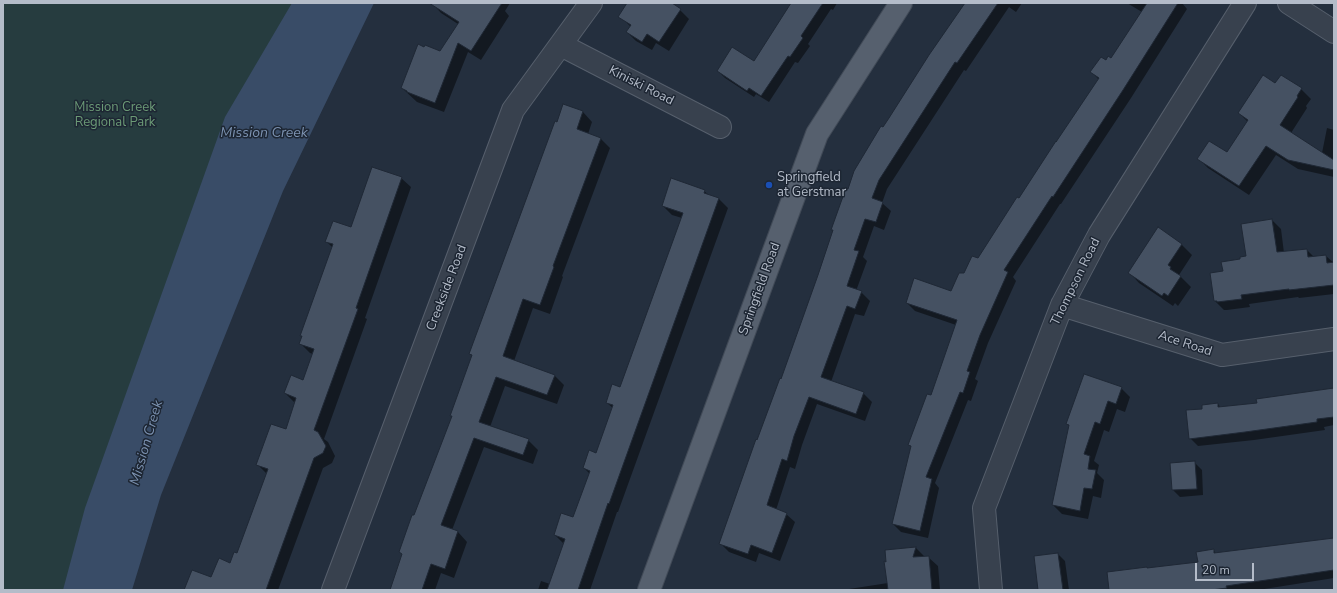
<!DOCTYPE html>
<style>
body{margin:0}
#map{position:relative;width:1337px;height:593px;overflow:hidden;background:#242f3e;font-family:"Nunito Sans",sans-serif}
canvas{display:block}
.frame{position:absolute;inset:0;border:4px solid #b4bcc9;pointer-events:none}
.scale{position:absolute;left:1195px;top:563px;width:59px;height:18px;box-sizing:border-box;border:2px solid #b4bcc9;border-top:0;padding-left:5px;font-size:12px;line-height:14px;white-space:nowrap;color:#b4bcc9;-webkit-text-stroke:3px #1d2633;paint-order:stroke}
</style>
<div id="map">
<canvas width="1337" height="593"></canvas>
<div class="frame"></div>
<div class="scale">20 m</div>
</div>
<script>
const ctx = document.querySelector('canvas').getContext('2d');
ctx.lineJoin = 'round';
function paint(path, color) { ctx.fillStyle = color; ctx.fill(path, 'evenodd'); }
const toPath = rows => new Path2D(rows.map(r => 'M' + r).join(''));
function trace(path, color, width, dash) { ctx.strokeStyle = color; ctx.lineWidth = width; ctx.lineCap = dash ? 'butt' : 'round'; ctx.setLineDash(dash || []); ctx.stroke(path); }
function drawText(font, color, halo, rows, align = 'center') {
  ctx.font = font + ' "Nunito Sans",sans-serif'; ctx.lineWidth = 3; ctx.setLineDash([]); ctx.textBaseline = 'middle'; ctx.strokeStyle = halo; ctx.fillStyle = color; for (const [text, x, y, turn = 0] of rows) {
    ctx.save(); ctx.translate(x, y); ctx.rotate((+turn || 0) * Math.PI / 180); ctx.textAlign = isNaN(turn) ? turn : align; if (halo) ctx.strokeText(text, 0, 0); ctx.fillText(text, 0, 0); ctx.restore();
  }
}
paint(toPath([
 [3,3,303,3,74,590,3,590]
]), '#263c3f');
paint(toPath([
 [292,3,374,3,283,191,161,495,132,590,63,590,85,508,225,117]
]), '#394c67');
paint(toPath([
 [432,3,510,3,505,11,509,16,481,60,468,52,444,112,417,102,402,88,440,52,458,24,441,13],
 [628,3,675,3,674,5,680,10,689,19,669,51,656,43,652,50,636,41,627,32,631,27,620,16],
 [792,3,837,3,833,10,831,9,808,44,810,46,798,63,795,62,769,102,756,94,754,97,725,78,718,71,754,62],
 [966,3,1022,3,1016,12,1009,7,966,71,964,70,887,189,882,203,891,211,884,230,874,226,863,257,867,261,856,291,861,292,870,301,864,316,855,314,831,382,863,393,872,402,865,421,817,404,802,445,795,469,790,467,776,510,786,514,795,522,780,561,759,553,756,562,729,552,721,544,782,380,848,190,883,128],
 [1127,3,1182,3,1187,9,1131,98,1061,204,1060,204,1013,277,1016,281,988,343,975,379,978,381,971,401,968,400,935,483,939,488,928,538,901,532,893,524,931,396,956,325,915,311,907,303,952,292,965,274,978,259,1099,80,1092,72,1111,59,1142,12],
 [1276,84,1301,89,1311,99,1306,106,1307,108,1291,133,1322,153,1327,128,1334,130,1334,177,1298,169,1276,155,1249,195,1208,168,1198,158,1227,154,1248,122,1239,113],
 [583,112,592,122,588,134,601,139,610,148,562,276,563,277,550,314,533,308,514,361,554,375,564,385,557,404,505,386,490,427,528,440,538,450,533,464,484,447,452,530,458,532,467,542,454,578,441,573,435,590,391,590,403,555,400,552,453,417,451,416,473,356,471,354],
 [401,178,411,187,365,318,367,319,324,439,328,442,335,456,332,463,323,468,278,590,185,590,212,578,230,564,238,554,267,474,257,464,286,430,295,403,285,393,303,381,313,354,310,353,300,343,302,337,301,336,333,248,326,241,352,229],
 [704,191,710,196,719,199,728,208,618,512,617,512,590,590,538,590,541,581,550,584,564,544,555,535,573,518,590,474,584,468,597,454,613,408,607,403,620,388,682,218,672,215,663,206],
 [1272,220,1281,229,1284,253,1307,250,1314,257,1326,256,1334,263,1334,294,1299,298,1298,297,1249,304,1250,307,1227,310,1224,310,1215,301,1224,272,1247,257],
 [1158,229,1182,245,1192,255,1179,275,1191,287,1178,306,1175,303,1173,306,1139,283,1129,272],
 [1121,388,1130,397,1125,412,1117,409,1109,432,1104,430,1094,461,1099,465,1097,473,1104,480,1101,498,1093,496,1088,519,1062,514,1053,505,1069,426,1068,424],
 [1334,388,1334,425,1324,427,1325,430,1254,440,1198,446,1190,438,1203,410,1218,404,1221,408,1258,404],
 [1194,462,1202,470,1203,495,1180,497,1173,490],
 [1334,539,1334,578,1258,590,1110,590,1199,563,1213,550,1217,554],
 [916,548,925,557,928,557,938,566,940,590,849,590,849,589,888,583],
 [1058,554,1065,561,1069,590,1038,590]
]), '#0007');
const building = toPath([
 [429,3,502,3,471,51,458,43,435,103,407,92,407,91,401,88,418,44,424,47,425,45,440,51,459,22,429,3],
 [627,3,672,3,681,9,659,42,647,34,642,42,626,32,631,25,618,17,627,3],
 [791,3,823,3,801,36,803,38,790,57,788,56,761,96,749,88,747,91,717,71,732,47,754,61,791,3],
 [965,3,998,3,957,63,955,62,879,180,872,198,883,202,876,222,865,219,854,250,859,251,847,286,862,291,855,309,847,306,821,377,864,392,856,414,809,397,794,436,787,461,782,459,767,505,787,513,772,553,751,545,748,554,719,544,756,439,757,440,780,378,781,379,818,275,833,230,831,230,846,188,848,189,854,171,881,126,883,127,889,118,929,55,965,3],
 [1147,3,1178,3,1123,90,1053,197,1052,196,1004,270,1008,272,980,335,967,371,970,372,963,393,960,392,926,477,932,479,920,531,892,524,911,446,908,445,927,394,931,395,957,320,906,303,914,278,951,291,959,273,964,273,972,256,978,258,1017,197,1019,198,1056,141,1056,142,1099,78,1090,72,1101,57,1106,60,1108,56,1111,58,1147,3],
 [1263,75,1275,83,1281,75,1302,88,1297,96,1298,97,1280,125,1334,160,1334,170,1288,160,1266,146,1239,186,1197,159,1209,141,1227,152,1248,120,1238,113,1263,75],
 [563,104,583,111,577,129,601,138,553,266,554,267,540,305,523,299,503,356,555,375,547,395,496,377,479,422,529,439,523,455,474,438,441,525,458,531,445,569,431,564,422,590,390,590,402,554,399,552,412,515,414,515,452,416,450,416,472,355,469,354,555,121,557,122,563,104],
 [372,167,402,177,356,308,358,309,314,430,318,432,326,446,323,453,314,458,266,590,184,590,192,570,211,577,219,558,230,563,234,552,237,553,268,469,256,465,271,424,286,429,296,398,284,393,291,375,303,380,314,349,299,344,302,336,300,336,333,244,325,242,333,221,351,227,372,167],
 [671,178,705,190,704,193,719,198,609,504,608,503,578,590,547,590,565,539,554,535,561,513,573,517,590,471,583,468,589,450,596,453,613,405,606,403,612,384,620,387,683,213,662,206,671,178],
 [1272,219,1277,252,1307,249,1308,257,1326,255,1327,263,1334,262,1334,285,1289,290,1289,289,1241,295,1242,299,1217,302,1217,301,1214,301,1210,273,1223,271,1221,262,1240,259,1240,257,1246,256,1241,224,1272,219],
 [1158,227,1182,244,1168,265,1171,267,1170,269,1181,276,1168,296,1164,293,1162,296,1128,273,1158,227],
 [1084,374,1122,387,1116,404,1108,401,1100,424,1095,422,1084,454,1090,456,1088,469,1096,470,1092,489,1084,488,1080,511,1052,505,1069,425,1066,424,1084,374],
 [1334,388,1334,417,1317,419,1317,422,1245,432,1189,439,1186,410,1202,409,1202,405,1218,403,1218,407,1257,403,1256,399,1334,388],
 [1195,461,1197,489,1172,490,1170,463,1195,461],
 [1334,538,1334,570,1226,586,1227,588,1211,590,1109,590,1107,572,1147,567,1147,568,1198,562,1196,552,1214,549,1214,553,1334,538],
 [916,547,913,557,929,556,932,590,888,590,884,561,886,562,885,550,916,547],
 [1058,553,1063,590,1038,590,1034,556,1058,553]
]);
paint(building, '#455162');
trace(building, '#1f2835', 1);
const minor = toPath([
 [1289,3,1334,32],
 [561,45,720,127],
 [1062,305,1222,355,1334,339],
 [333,590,513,110,591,3],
 [991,590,984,508,1062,305,1099,235,1245,3]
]);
const major = toPath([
 [649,590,817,134,901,3]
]);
trace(minor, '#565f6c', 24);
trace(major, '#414a57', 24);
trace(minor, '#38414e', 22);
trace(major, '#56606e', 22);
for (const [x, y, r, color] of [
 [769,185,4,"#1a4fb4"]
]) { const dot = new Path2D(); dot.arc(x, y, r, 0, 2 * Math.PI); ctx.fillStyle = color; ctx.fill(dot); trace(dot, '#1d2633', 1.5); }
drawText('13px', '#b4bcc9', '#1d2633', [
 ["Kiniski Road",641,86,27],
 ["Thompson Road",1076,282,-64],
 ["Creekside Road",447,288,-69],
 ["Springfield Road",760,289,-70],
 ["Ace Road",1185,344,18]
]);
drawText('13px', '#6b9a76', '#1d2633', [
 ["Mission Creek",115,108],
 ["Regional Park",115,123]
]);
drawText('13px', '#b4bcc9', '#1d2633', [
 ["Springfield",777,178],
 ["at Gerstmar",777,193]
], 'left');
drawText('italic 14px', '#7c92b1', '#1d2633', [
 ["Mission Creek",264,134],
 ["Mission Creek",147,443,-74]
]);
</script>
